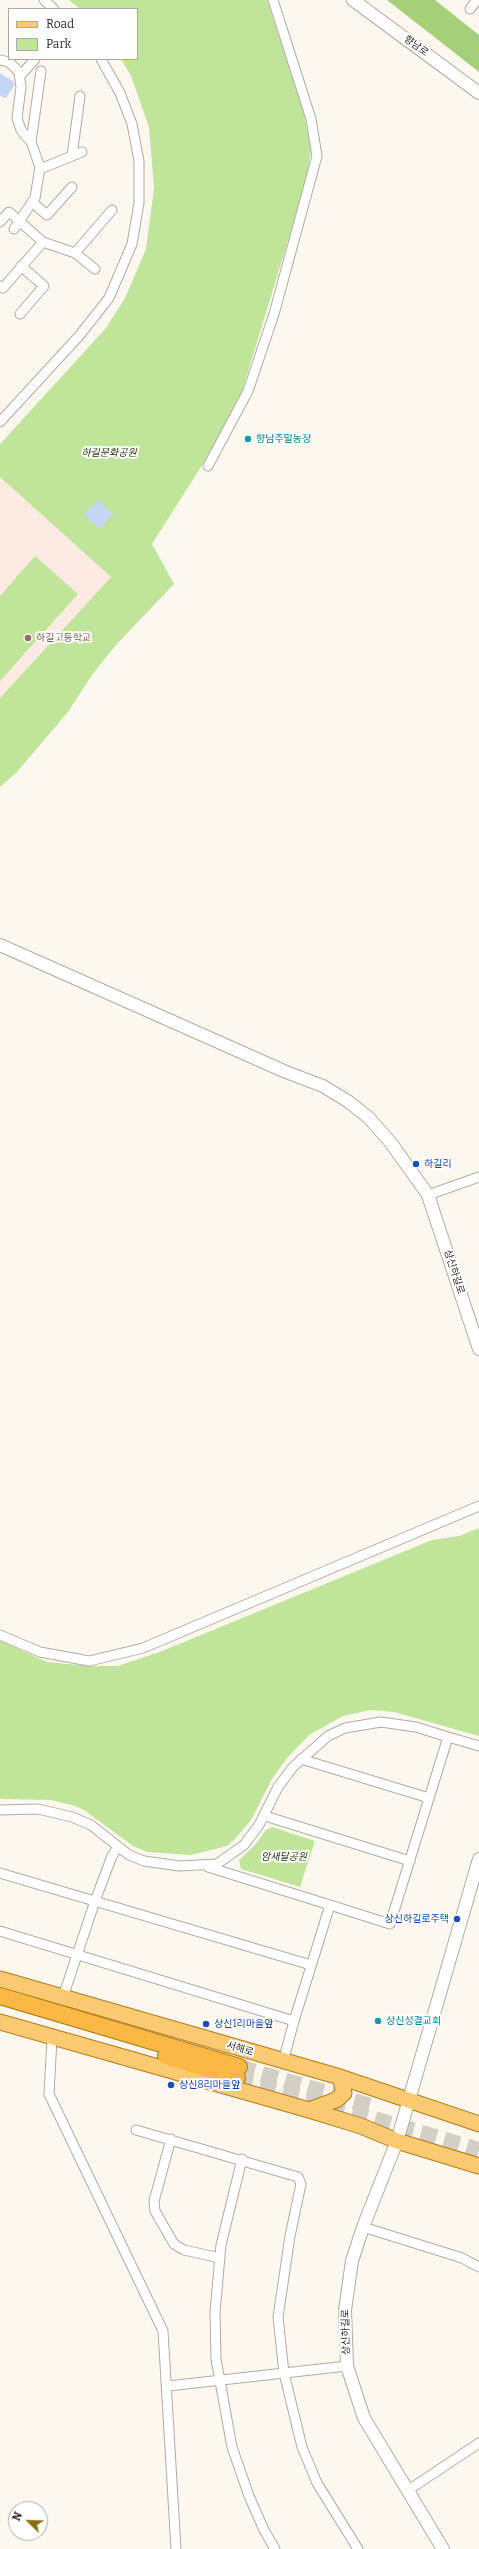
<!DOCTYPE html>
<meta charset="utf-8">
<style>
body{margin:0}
#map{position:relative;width:479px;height:2549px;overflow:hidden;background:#fdf8ef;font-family:Bitter,serif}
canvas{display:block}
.legend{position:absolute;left:8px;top:8px;width:130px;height:52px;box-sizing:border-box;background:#fff;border:1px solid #abaaa9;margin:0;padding:5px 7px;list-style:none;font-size:12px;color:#2c2a27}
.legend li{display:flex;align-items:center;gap:8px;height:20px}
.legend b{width:20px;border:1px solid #abaaa9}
.north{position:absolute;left:8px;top:2501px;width:40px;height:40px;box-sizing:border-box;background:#fff;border:1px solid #abaaa9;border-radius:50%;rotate:293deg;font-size:11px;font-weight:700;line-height:16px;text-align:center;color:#2c2a27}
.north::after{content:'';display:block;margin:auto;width:14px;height:18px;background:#887011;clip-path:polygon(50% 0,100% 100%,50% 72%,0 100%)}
</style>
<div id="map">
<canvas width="479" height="2549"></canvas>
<ul class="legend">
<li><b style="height:5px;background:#faca72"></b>Road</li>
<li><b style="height:11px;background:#bfe49a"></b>Park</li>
</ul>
<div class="north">N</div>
</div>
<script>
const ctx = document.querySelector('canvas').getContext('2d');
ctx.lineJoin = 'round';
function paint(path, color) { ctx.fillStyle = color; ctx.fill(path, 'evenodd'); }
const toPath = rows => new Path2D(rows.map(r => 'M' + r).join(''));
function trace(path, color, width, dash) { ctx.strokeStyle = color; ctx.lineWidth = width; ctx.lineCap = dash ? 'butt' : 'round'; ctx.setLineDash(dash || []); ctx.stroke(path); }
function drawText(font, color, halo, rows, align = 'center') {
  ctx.font = font + ' Bitter,"Noto Sans KR",serif'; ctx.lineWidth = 4; ctx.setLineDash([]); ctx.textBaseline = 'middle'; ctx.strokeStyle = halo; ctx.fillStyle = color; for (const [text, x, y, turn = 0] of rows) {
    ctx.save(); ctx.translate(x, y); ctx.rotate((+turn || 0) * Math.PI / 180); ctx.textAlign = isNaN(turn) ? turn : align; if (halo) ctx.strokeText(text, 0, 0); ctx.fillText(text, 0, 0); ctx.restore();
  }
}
paint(toPath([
 [0,477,111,577,0,698]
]), '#fdeae2');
paint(toPath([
 [69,0,267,0,304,114,311,150,306,182,239,401,201,467,152,544,174,584,115,646,92,675,68,712,16,773,0,787,0,698,111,577,0,477,0,444,106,328,125,298,146,249,154,188,149,127,131,76,121,59,137,59,137,9,80,9],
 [35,556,78,594,0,681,0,596],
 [479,1528,479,1736,394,1712,371,1710,343,1716,309,1735,287,1758,272,1779,251,1820,235,1839,227,1846,191,1855,147,1852,133,1846,84,1810,75,1806,51,1800,0,1799,0,1641,47,1662,90,1666,118,1666,162,1651,432,1540,459,1536],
 [272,1827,315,1841,300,1887,241,1869,239,1860,254,1846,266,1830]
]), '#bfe49a');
paint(toPath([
 [387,0,435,0,479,35,479,72]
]), '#a5cf78');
paint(toPath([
 [0,73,14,82,14,86,6,98,0,96],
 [98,500,113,514,100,529,84,515]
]), '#c4d5f6');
trace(toPath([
 [239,2067,374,2107],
 [237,2078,479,2150]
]), '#d3cfc7', 16, [16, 8]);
const minor = toPath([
 [44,0,54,9],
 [470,9,477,0],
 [0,60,9,62,19,72,21,87,17,118,21,130,31,142,40,167,35,198,14,229],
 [20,76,35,59],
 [31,142,41,71],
 [72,156,80,96],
 [40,169,82,152],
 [32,202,47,215,72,187],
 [0,222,9,212,43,242,75,253,112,210],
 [75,253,95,269],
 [0,286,3,288,43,242],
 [20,314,44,286,21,266],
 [0,422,79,336,109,298,132,244,139,203,139,161,132,124,120,93,101,59],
 [208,466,248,391,274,314,317,156,311,119,273,0],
 [428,1195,479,1177],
 [0,1635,40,1652,89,1661,143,1648,479,1506],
 [448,1737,479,1746],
 [301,1759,429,1798],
 [0,1810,38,1809,72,1817,91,1825,129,1855,144,1861,180,1866,217,1864,244,1845,259,1825,278,1787,293,1767,328,1736,345,1728,381,1722,416,1727,448,1737,390,1924,330,1905],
 [265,1816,410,1861],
 [0,1873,311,1965],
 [0,1931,294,2021,330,1905,208,1867],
 [63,1997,95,1901,112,1856,118,1847],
 [52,2038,49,2094,163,2331,176,2549],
 [283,2062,294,2021],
 [136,2130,298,2177,301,2184,290,2236,278,2317,284,2373,302,2447,317,2483,358,2549],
 [171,2139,154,2201,155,2211,174,2244,184,2250,220,2258],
 [242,2159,221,2245,215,2312,216,2359,232,2447,249,2496,264,2530,275,2549],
 [363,2227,462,2258,479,2267],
 [168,2386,347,2366],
 [407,2491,479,2443]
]);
const tertiary = toPath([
 [353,0,479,93],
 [0,945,286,1072,323,1086,349,1102,369,1118,391,1143,428,1195,479,1349],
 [443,2549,364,2418,347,2366,345,2310,352,2261,363,2227,397,2141,479,1859]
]);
const primary = toPath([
 [0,1979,340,2077,479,2124],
 [0,2022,309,2110,361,2126,397,2141,479,2166],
 [309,2110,336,2100,344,2093,340,2077]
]);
const trunk = toPath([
 [0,1996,239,2067],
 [166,2056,237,2078]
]);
trace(minor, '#b1aba3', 11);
trace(tertiary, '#b1aba3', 14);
trace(primary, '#b07b1b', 17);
trace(trunk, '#b07b1b', 18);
trace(minor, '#fff', 9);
trace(tertiary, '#fff', 12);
trace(primary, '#faca72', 15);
trace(trunk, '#f8b843', 16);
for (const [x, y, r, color] of [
 [248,439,4,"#0f9aa8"],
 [28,638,4,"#8d6e63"],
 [416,1164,4,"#1a4fb4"],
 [457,1919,4,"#1a4fb4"],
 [378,2021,4,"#0f9aa8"],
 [206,2024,4,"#1a4fb4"],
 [171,2085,4,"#1a4fb4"]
]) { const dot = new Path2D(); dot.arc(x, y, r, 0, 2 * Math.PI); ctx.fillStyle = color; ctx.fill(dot); trace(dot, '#fff', 1.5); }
drawText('10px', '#2c2a27', '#fff', [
 ["향남로",416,46,36],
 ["상신하길로",454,1272,72],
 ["서해로",240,2049,17],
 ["상신하길로",346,2332,-91]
]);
drawText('10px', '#0d838f', '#fff', [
 ["향남주말농장",256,439],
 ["상신성결교회",386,2021]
], 'left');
drawText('italic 10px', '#22320e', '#fff', [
 ["하길문화공원",109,453],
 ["암새달공원",284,1857]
]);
drawText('10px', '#785e54', '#fff', [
 ["하길고등학교",36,638]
], 'left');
drawText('10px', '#164399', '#fff', [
 ["하길리",424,1164],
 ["상신하길로주택",449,1919,"right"],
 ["상신1리마을앞",214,2024],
 ["상신8리마을앞",179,2085]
], 'left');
</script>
